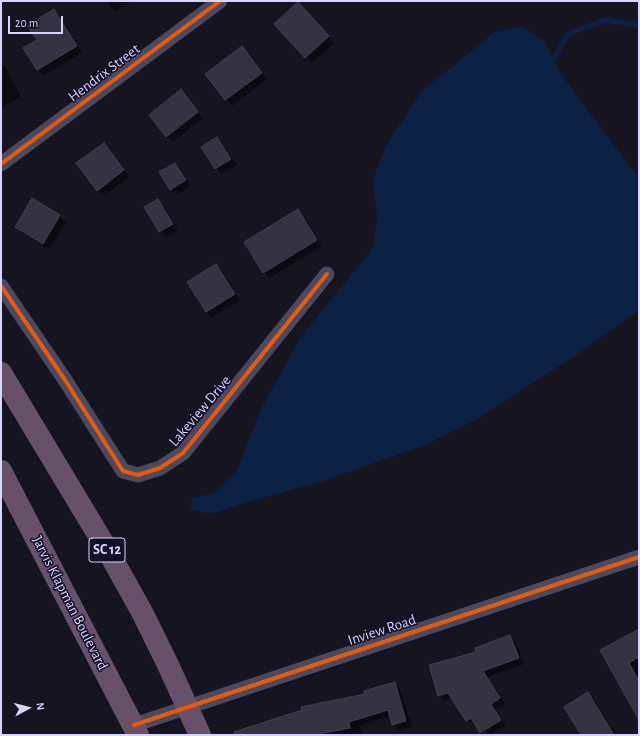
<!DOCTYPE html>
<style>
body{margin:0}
#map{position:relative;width:640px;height:736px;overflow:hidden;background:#161421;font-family:"Alegreya Sans",sans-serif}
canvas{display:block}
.frame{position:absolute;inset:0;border:2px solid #d9d4ff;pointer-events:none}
.north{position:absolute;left:8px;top:688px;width:40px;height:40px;-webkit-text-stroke:3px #130f26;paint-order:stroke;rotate:83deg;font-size:11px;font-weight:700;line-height:16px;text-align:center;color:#d9d4ff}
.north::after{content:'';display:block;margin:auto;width:14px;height:18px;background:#d9d4ff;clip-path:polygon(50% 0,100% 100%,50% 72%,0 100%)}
.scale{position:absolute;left:8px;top:16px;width:55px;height:18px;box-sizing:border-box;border:2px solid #d9d4ff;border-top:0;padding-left:5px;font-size:12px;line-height:14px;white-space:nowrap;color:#d9d4ff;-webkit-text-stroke:3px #130f26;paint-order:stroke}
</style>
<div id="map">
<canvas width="640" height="736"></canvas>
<div class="frame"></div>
<div class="north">N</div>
<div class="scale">20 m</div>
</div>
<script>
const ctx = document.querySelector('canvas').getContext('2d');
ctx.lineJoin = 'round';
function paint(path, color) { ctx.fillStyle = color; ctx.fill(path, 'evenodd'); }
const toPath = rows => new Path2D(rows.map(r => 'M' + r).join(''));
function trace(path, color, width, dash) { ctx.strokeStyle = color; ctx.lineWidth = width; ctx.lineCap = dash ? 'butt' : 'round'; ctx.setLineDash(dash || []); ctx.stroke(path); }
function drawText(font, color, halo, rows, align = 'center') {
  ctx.font = font + ' "Alegreya Sans",sans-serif'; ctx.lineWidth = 3; ctx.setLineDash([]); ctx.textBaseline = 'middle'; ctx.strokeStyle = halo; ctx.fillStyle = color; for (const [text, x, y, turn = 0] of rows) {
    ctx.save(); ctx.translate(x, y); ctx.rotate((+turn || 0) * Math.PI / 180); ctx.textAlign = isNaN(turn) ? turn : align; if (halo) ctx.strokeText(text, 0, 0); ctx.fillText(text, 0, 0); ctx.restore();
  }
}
paint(toPath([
 [523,27,545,42,553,61,574,92,639,178,639,310,575,356,472,422,423,446,320,482,251,501,211,514,191,510,192,498,214,493,236,473,260,411,300,338,373,248,377,218,373,180,386,145,422,91,496,31]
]), '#0d2144');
paint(toPath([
 [106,1,132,1,115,12],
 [54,10,60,16,82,52,44,76,38,70,25,49,38,41],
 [303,10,334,43,312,63,276,24],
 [242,47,267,79,232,106,207,74],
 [1,63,6,68,21,97,1,107],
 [181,91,203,118,173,142,167,136],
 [217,138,223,144,237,165,222,174,216,168],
 [104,144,129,177,104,196,98,191,78,163],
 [175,164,181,170,191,186,177,195,171,189,160,173],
 [158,200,164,206,178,230,166,237,160,231],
 [298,210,304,216,322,246,270,278,264,272],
 [59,216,66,222,49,249,22,233,16,227],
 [216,265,222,271,240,300,212,318,206,312],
 [510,636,516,642,524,664,488,677,505,705,496,710,506,726,490,735,477,719,471,723,465,717,453,699,445,701,439,695,477,653],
 [601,651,639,653,639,718],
 [394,683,400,689,412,727,399,730,393,724,391,716,360,726,363,735,248,735,366,695],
 [588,693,594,699,616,735,575,735,580,732]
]), '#0007');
trace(toPath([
 [553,61,567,35,575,31,606,20,629,24,639,25]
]), '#0d2144', 5.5);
const building = toPath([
 [298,2,329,36,305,58,274,24,298,2],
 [54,9,77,46,37,70,23,48,37,40,27,26,54,9],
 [242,46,262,73,225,100,205,74,242,46],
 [181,89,198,112,166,137,149,115,181,89],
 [217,137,231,159,215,169,201,147,217,137],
 [104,143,124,170,97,191,76,163,104,143],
 [175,163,186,180,170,190,159,172,175,163],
 [32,198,60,215,43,244,15,227,32,198],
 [158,199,173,224,159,232,144,207,158,199],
 [298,209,317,240,263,273,244,242,298,209],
 [216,264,235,294,206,312,187,282,216,264],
 [639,629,639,657,629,663,639,681,639,720,600,650,639,629],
 [510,635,519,658,483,671,500,698,491,704,501,720,480,733,471,718,466,721,448,693,438,696,429,665,476,652,475,648,510,635],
 [395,682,406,721,392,725,388,710,349,722,350,728,314,735,234,735,234,732,302,710,301,707,365,694,364,691,395,682],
 [588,692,614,735,581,735,564,707,588,692]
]);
paint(building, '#343243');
trace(building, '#433f54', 1);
trace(toPath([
 [1,164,220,1],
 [1,286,65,380,123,471,138,475,160,468,183,453,327,274],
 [134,725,639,557]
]), '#4a4962', 15);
trace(toPath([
 [1,373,108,551,143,614,169,667,200,735],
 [1,471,138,735]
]), '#67516a', 22);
trace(toPath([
 [1,164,220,1],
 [1,286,65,380,123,471,138,475,160,468,183,453,327,274],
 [134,725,639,557]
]), '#e8590c', 4);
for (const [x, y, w] of [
 [107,550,36]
]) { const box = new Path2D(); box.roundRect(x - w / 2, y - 12, w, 24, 3); ctx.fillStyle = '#130f26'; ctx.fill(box); trace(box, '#d9d4ff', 1); }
drawText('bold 14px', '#d9d4ff', null, [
 ["SC 12",107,550]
]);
drawText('15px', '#d9d4ff', '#130f26', [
 ["Hendrix Street",104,73,-37],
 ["Lakeview Drive",200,411,-50],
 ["Jarvis Klapman Boulevard",70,603,63],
 ["Inview Road",382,630,-18]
]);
</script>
